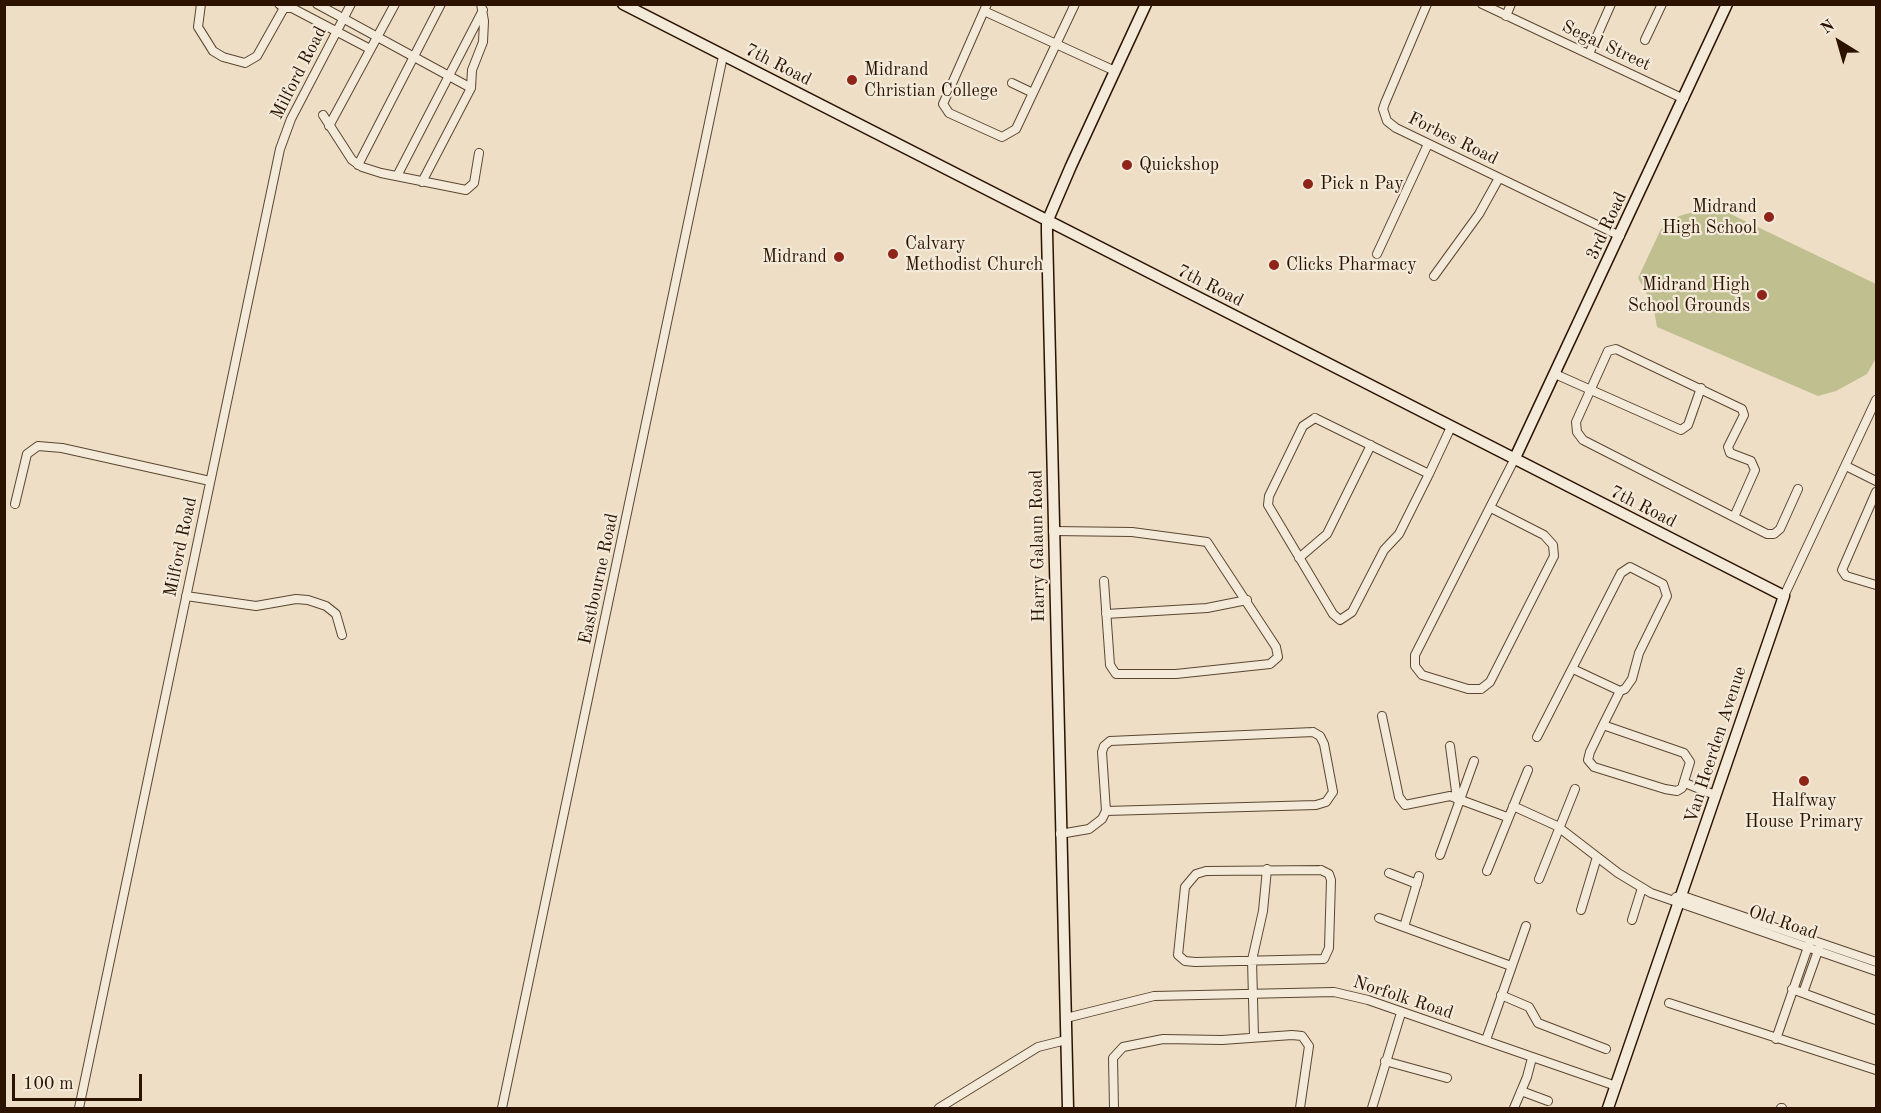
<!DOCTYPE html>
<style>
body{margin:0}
#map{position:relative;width:1881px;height:1113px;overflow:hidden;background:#eddec5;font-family:"Old Standard TT",serif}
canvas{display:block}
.frame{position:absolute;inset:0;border:6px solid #2c1300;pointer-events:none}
.north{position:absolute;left:1809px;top:12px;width:60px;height:60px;-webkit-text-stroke:4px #f3ead9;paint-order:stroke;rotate:323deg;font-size:16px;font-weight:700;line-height:24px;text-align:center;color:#2c1300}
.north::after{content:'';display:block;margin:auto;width:21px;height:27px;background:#2c1300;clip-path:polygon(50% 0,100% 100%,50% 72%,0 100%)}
.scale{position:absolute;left:12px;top:1074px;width:130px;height:27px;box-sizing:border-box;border:3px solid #2c1300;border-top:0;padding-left:8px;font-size:18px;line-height:21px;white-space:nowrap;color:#2c1300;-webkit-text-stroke:4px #f3ead9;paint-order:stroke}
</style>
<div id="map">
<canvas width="1881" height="1113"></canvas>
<div class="frame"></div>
<div class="north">N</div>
<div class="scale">100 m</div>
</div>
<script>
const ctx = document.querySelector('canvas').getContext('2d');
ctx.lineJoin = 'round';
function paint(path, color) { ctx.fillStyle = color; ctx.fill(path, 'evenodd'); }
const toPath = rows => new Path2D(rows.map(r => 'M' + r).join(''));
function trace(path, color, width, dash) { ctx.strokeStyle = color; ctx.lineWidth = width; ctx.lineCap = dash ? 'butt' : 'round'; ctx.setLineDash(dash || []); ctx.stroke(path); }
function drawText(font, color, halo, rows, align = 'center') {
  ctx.font = font + ' "Old Standard TT",serif'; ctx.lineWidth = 4.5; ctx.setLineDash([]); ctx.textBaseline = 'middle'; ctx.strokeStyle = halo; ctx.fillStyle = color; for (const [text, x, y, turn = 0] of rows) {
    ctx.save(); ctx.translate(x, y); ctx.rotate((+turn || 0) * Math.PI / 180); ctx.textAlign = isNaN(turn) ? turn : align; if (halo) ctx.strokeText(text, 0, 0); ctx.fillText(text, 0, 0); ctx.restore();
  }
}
paint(toPath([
 [1714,206,1876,284,1876,358,1867,374,1836,391,1818,396,1657,327,1653,305,1638,278,1661,229,1679,216]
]), '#bfbf90');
const street = toPath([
 [201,4,198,27,213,51,223,57,245,63,257,56,284,8],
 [279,4,284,8,292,8,370,49],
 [317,4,471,88],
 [987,4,943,104,949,113,1002,137,1016,129,1075,4],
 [1427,4,1385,103,1383,109,1387,121,1396,128,1620,236],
 [1482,4,1684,99],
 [984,11,1115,71],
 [1506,16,1511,4],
 [1645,40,1662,4],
 [1589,54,1611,4],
 [1012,83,1033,93],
 [323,115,352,160,362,167,381,173,466,190,474,183,479,153],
 [329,126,395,4],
 [358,165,441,4],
 [397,176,483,10],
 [422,182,471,88,472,70,483,42,484,21,481,4],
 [1377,254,1428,144],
 [1434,276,1479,214,1499,178],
 [1555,374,1681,430,1688,425,1701,388],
 [1315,418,1429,474,1399,534,1384,550,1352,612,1340,620,1333,614,1268,505,1269,496,1303,426,1315,418],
 [1846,466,1876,481],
 [1429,474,1451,427],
 [1876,492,1842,570,1846,576,1876,585],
 [15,504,27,454,38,446,62,448,210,481],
 [1491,508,1544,535,1553,545,1554,556,1490,682,1481,689,1468,689,1422,675,1415,666,1415,655,1514,460],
 [1734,517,1755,470,1751,461,1730,453,1728,447,1744,415,1742,409,1616,349,1608,351,1576,422,1577,432,1583,440,1767,534,1774,534,1780,529,1798,489],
 [1053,531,1132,532,1207,542,1276,647,1278,657,1270,664,1176,674,1116,674,1110,665,1104,581],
 [1299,558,1327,534,1371,445],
 [186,596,256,606,296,599,308,600,326,606,336,614,342,635],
 [1784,596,1876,400],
 [1106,614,1207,608,1247,600],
 [1573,669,1620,691],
 [1382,716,1399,797,1405,805,1450,796,1507,817],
 [1313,732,1320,736,1324,744,1333,792,1326,802,1316,805,1106,811,1102,752,1104,746,1110,741,1313,732],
 [1537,737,1621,573,1630,567,1663,584,1667,596,1639,653,1632,679,1625,689,1620,691,1603,725,1590,752,1588,760,1594,767,1665,789,1677,791,1682,788,1690,762,1684,753,1603,725],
 [1450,746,1457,799],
 [1685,783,1715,795],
 [1513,806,1557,826,1618,873,1651,893,1876,971],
 [1060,834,1089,829,1102,819,1106,811],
 [1440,855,1474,761],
 [1321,870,1329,874,1331,880,1329,948,1324,959,1195,962,1185,961,1178,955,1185,887,1196,874,1206,871,1321,870],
 [1487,871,1528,770],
 [1389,873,1417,884],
 [1539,879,1575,789],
 [1676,897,1683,896,1876,962],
 [1581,910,1597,857],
 [1379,918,1511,966],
 [1632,920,1642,888],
 [1404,927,1419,876],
 [1792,989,1876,1020],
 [1803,993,1819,948],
 [1501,995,1529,1007,1538,1023,1606,1049],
 [1669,1003,1876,1070],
 [1066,1018,1154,996,1334,992,1368,1000,1616,1086],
 [1254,1037,1252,960,1263,911,1267,869],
 [1776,1039,1809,944],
 [1486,1040,1526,926],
 [1385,1061,1447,1078],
 [1521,1091,1548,1101],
 [79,1108,280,149,291,119,351,4],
 [502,1108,723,56],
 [939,1108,1038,1047,1066,1040],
 [1114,1108,1113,1058,1123,1047,1163,1039,1222,1040,1292,1035,1302,1036,1309,1046,1300,1108],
 [1372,1108,1401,1013],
 [1514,1108,1527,1077,1532,1058],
 [1781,1108,1782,1108]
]);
const secondary = toPath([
 [623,4,1784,596,1608,1108],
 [1514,460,1727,4],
 [1068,1108,1047,232,1047,222,1071,166,1146,4]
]);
trace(street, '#5c4631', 10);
trace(secondary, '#2c1300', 13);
trace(street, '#f3ead9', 8);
trace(secondary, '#f3ead9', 10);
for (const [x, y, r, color] of [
 [852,80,6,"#8f2418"],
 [1127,165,6,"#8f2418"],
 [1308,184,6,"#8f2418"],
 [1769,217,6,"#8f2418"],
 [893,254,6,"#8f2418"],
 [839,257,6,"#8f2418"],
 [1274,265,6,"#8f2418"],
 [1762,295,6,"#8f2418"],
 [1804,781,6,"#8f2418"]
]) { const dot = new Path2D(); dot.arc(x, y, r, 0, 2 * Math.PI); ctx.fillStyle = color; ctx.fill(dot); trace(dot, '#f3ead9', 2); }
drawText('18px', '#2c1300', '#f3ead9', [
 ["Segal Street",1606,46,25],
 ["7th Road",778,65,27],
 ["Milford Road",299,73,-63],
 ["Forbes Road",1453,139,26],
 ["3rd Road",1607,226,-65],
 ["7th Road",1210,286,27],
 ["7th Road",1643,507,27],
 ["Harry Galaun Road",1038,546,-91],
 ["Milford Road",181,547,-78],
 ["Eastbourne Road",599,579,-78],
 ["Van Heerden Avenue",1716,745,-72],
 ["Old Road",1783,923,19],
 ["Norfolk Road",1403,998,18]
]);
drawText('18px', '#2c1300', '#f3ead9', [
 ["Midrand",864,70],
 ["Christian College",864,91],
 ["Quickshop",1139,165],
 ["Pick n Pay",1320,184],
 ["Midrand",1757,207,"right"],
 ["High School",1757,228,"right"],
 ["Calvary",905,244],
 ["Methodist Church",905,265],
 ["Midrand",827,257,"right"],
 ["Clicks Pharmacy",1286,265],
 ["Midrand High",1750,285,"right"],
 ["School Grounds",1750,306,"right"],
 ["Halfway",1804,801,"center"],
 ["House Primary",1804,822,"center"]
], 'left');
</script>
